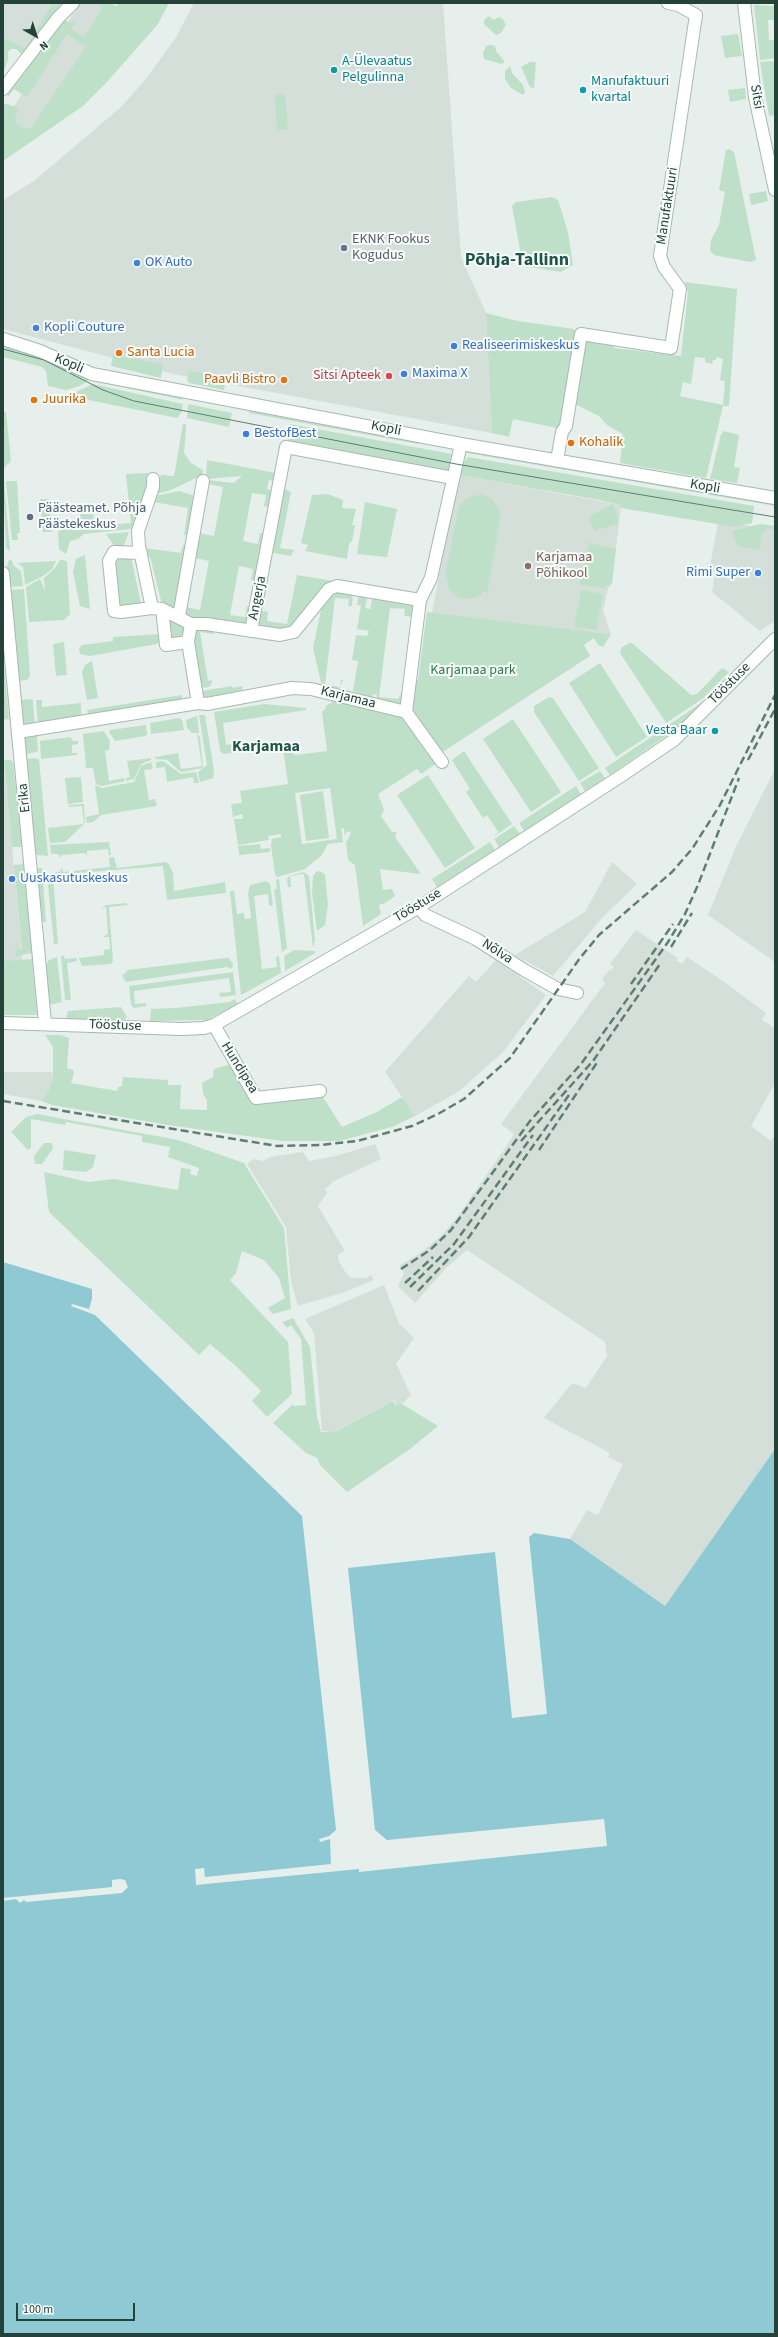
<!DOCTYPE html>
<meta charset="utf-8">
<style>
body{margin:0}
#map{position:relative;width:778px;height:2337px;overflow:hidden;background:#e6efeb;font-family:"Source Sans 3",sans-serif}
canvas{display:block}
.frame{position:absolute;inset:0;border:4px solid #24423a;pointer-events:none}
.north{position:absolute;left:16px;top:16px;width:40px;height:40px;-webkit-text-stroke:3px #f7fbf9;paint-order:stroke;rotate:141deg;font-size:11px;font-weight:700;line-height:16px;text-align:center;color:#24423a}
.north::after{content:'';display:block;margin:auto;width:14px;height:18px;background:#24423a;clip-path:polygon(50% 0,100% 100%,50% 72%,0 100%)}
.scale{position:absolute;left:16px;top:2303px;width:119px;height:18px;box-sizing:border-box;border:2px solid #24423a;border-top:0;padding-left:5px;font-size:12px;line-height:14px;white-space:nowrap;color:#24423a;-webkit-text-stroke:3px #f7fbf9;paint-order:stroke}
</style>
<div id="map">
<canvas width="778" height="2337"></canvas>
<div class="frame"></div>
<div class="north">N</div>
<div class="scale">100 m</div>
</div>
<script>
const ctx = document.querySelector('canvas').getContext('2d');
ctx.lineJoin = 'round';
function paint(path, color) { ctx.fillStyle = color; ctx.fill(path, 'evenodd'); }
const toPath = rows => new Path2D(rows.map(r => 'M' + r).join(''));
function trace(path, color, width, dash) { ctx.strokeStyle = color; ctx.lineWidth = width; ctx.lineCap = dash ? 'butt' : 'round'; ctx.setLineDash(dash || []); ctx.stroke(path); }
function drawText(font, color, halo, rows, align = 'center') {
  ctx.font = font + ' "Source Sans 3",sans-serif'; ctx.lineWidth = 4; ctx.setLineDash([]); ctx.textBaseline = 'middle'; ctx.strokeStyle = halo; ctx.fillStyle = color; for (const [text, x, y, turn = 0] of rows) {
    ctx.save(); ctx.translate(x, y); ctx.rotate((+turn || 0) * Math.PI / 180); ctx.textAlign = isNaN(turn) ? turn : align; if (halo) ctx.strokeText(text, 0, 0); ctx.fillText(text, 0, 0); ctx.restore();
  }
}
paint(toPath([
 [3,3,52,3,25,48,3,37],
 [80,3,115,3,31,135,6,119],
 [194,3,443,3,461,257,486,313,492,433,174,374,3,329,3,200,34,181,121,107,145,80,175,39],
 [458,475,621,505,612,583,608,588,603,611,611,634,432,613],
 [718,522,775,529,775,621,760,631,712,592,715,573,709,572],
 [3,751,23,963,3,964],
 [775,769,775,962,708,915,735,849],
 [612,862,637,884,602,918,553,976,515,955,585,912],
 [636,930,678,958,676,960,682,964,687,957,726,983,766,1013,762,1020,775,1028,775,1083,751,1126,771,1141,775,1135,775,1449,665,1606,570,1539,587,1510,598,1515,623,1464,608,1457,610,1453,544,1418,572,1383,586,1388,607,1356,605,1342,467,1250,447,1267,415,1303,398,1286,404,1273,399,1266,422,1252,443,1234,458,1216,508,1144,514,1134,501,1124,605,983,602,979,609,970,611,971,614,967,610,964],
 [496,960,546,995,503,1052,458,1092,415,1116,385,1072,469,976,476,982],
 [3,1072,52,1072,53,1078,49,1090,42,1101,3,1094],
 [375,1144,381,1159,334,1181,325,1189,327,1193,318,1206,345,1251,338,1255,339,1262,344,1270,351,1278,366,1278,371,1275,374,1280,342,1293,298,1306,291,1281,286,1227,247,1164,254,1159,263,1161,270,1157,303,1152,309,1161,336,1156],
 [384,1285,399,1323,414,1338,396,1364,411,1395,402,1404,397,1405,394,1400,335,1431,322,1431,314,1333,305,1319]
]), '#d4dfda');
paint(toPath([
 [52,3,62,3,22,55,16,49,11,49,8,52,8,60,3,73,3,37,25,48],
 [98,3,109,3,115,6,120,3,169,3,158,24,107,82,83,106,3,161,3,103,19,108,15,117,16,123,25,129,31,128,86,47,67,34,27,97,14,89,9,96,7,96,15,81,63,19,70,23,76,21,71,29,84,37,103,7],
 [754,5,775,6,775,20,768,20,769,40,775,40,775,58,760,60],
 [489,16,494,20,498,17,503,19,506,25,501,33,496,35,484,24,484,20],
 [738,34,742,56,725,58,721,36],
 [490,45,495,46,496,51,505,62,501,64,484,59,483,53,486,46],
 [775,61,775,115,769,116,760,62],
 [530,62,536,62,534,89,530,87,521,67],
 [510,66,512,73,523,85,525,92,523,95,511,88,505,79,505,71],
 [745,88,746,99,730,102,728,90],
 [285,94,288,129,277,130,275,95],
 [729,149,734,152,756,260,750,262,714,255,710,250,711,240,719,225,725,192,719,190,726,150],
 [766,191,768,201,751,205,749,194],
 [552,197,558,200,568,232,573,265,561,272,523,266,512,206,516,202],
 [685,282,737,289,729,406,723,406,706,478,620,463,623,434,607,425,599,416,575,404,586,342,590,338,614,343,614,348,681,356,688,292],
 [695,357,705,358,705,362,712,364,713,360,716,360,716,357,723,359,720,380,725,381,723,405,680,396,683,382,691,384],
 [486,313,518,321,574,329,579,336,562,421,557,428,513,419,509,437,492,433],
 [5,344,103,381,182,398,183,400,89,380,80,386,66,390,48,386,46,371,42,367,3,357],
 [113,355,163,364,161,378,111,366],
 [189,371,226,378,224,390,189,383,187,380],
 [93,384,183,404,181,413,177,418,79,398,72,394],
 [188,404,232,413,229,427,187,418],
 [249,410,419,442,418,444,249,413],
 [3,412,6,412,11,461,3,469],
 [183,424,186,424,186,428,184,453,191,463,203,470,202,479,196,478,171,490,156,494,161,475,174,476],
 [290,424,452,454,449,472,355,456,287,441],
 [724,431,739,435,734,467,740,468,737,483,710,479,721,434],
 [466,450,775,504,775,506,462,452],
 [468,457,754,506,752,523,735,527,621,508,621,505,599,500,458,475,460,467],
 [207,460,276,473,274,481,269,480,267,489,274,491,271,508,264,506,266,495,252,493,243,541,258,544,260,533,267,534,259,581,251,580,253,569,239,566,230,615,245,617,247,606,254,607,250,625,195,619,184,616,186,607,200,610,209,561,195,558,199,533,214,536,223,487,208,484,207,480,234,483,242,476,206,479],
 [148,473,149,485,131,529,84,534,78,539,70,541,66,554,59,549,58,531,63,530,63,526,80,524,80,514,93,514,95,526,131,523,126,474],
 [3,481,4,481,10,551,6,548],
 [6,481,17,481,20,533,17,533,18,540,12,540],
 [285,489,291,492,280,548,294,550,291,556,268,552,280,492],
 [179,491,199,497,188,535,184,535,188,508,153,502,155,496],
 [328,494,343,500,342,508,356,509,352,525,355,525,352,541,349,544,347,559,305,551,308,545,301,543,312,495],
 [481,494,492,499,501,513,487,596,486,590,475,598,460,599,450,591,445,574,459,506,467,498],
 [40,499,49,499,52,532,43,532],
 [365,502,397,509,387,557,357,554],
 [613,504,617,513,617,524,594,531,589,517],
 [760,524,775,526,775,530,766,528,765,533,761,533,760,550,738,546,732,531],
 [129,532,123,548,115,547,106,534],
 [589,543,616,549,612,583,609,586,605,585,604,588,579,585],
 [183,545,190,546,176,610,164,607,161,601,151,560,144,548,181,553],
 [85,555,90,609,80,606,73,572,76,559],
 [119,556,131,556,141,604,119,609,114,562],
 [11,559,14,566,21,571,23,586,9,587,7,565,9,560],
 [60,560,64,560,67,562,70,614,64,620,29,622,26,587,40,579,45,591,44,578,55,568],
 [56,561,52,569,43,576,25,585,23,567,17,563],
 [297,575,346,583,347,580,350,582,349,584,336,584,292,630,257,626,257,610,268,612,267,621,287,624],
 [24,589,30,676,27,680,18,681,10,590],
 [331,590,353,592,352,606,348,606,349,599,335,598,325,685,340,687,341,680,343,680,338,691,322,687,313,648,324,596],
 [581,590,603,594,596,630,574,627],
 [359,593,368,595,365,608,370,609,373,595,414,602,414,617,404,616,405,609,390,608,379,697,398,699,403,690,401,707,376,703,377,695,373,694,372,698,353,691,358,661,352,660,356,635,367,636,369,631,357,629,361,605,357,605],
 [427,612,611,634,603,647,598,645,594,638,584,645,590,656,441,753,437,763,421,774,417,769,378,794,384,810,381,816,392,832,397,832,395,837,421,874,380,869,383,890,392,889,395,896,387,902,379,905,381,914,363,926,355,865,348,860,346,843,351,833,347,831,345,836,344,829,341,828,343,842,328,844,322,855,305,869,278,877,275,875,271,845,272,839,281,837,281,834,268,836,269,840,238,845,234,819,243,819,242,814,233,817,231,804,242,803,240,791,288,784,283,748,296,755,327,751,322,712,326,708,325,706,333,702,324,698,399,713,413,680,418,680],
 [330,788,337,839,302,844,295,793],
 [171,617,186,628,185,637,167,639,168,620],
 [199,628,214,630,214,634,200,632,208,681,212,680,212,683,209,687,202,688,194,639,196,631],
 [161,634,161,641,157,644,90,656,80,654,79,648,82,645,113,641,113,637],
 [64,642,67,675,56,676,53,644],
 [629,643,632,643,691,695,697,694,722,668,729,672,702,699,666,723,620,653,621,648],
 [3,655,9,719,3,720],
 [92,661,98,698,87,700,82,672,85,665],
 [600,663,647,737,616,757,569,683],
 [232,686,233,688,243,686,241,692,210,701,203,698,202,691],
 [182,695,182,700,90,717,88,714,87,710],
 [549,697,553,698,599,768,579,781,534,712,534,706],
 [30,699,33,700,35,726,23,724,21,700],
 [36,700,42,700,42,707,81,703,81,715,79,719,38,727],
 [704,701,679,727,671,732,667,726],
 [264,704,306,708,306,710,223,723,226,745,237,743,239,752,223,754,220,750,214,712],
 [199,715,205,715,214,770,213,778,200,782,198,772,207,765],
 [197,716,199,733,192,733,187,728,186,720],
 [179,718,182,720,184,730,151,734,150,723],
 [513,719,561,792,531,812,483,739],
 [146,725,147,735,145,736,115,741,109,732,110,730],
 [663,729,667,735,610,775,605,768],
 [104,731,110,741,109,750,105,751,109,781,124,778,125,781,102,786,96,784,93,768,86,768,83,734],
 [197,734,200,737,203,768,181,772,167,760,155,759,155,757,178,753,181,769,202,766],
 [37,735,38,751,25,755,25,738],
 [71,737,72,741,78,741,78,744,72,745,72,753,77,753,77,755,41,759,40,741],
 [464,751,512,824,493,837,498,832,487,815,483,818,466,792,470,789,452,760],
 [35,758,39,759,48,856,37,855,35,853,26,759],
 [151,758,151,760,141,764,134,779,126,781,126,778,130,777,127,761],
 [4,760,11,760,13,762,22,847,12,847],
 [163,761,181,774,196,772,199,783,194,783,193,777,167,782,165,767,156,768,156,762],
 [151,762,153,769,144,770,149,800,155,799,157,806,101,815,93,822,87,823,86,817,99,814,95,785,102,788,134,782,141,766],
 [600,771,605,778,585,791,580,783],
 [428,775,475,848,445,868,397,795],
 [81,777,83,802,68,804,65,778],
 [576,786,581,794,524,831,519,823],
 [323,791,329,838,306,841,300,795],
 [84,804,85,823,65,842,50,843,48,828,84,824,82,806,69,807,69,805],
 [514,826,520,834,499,847,494,839],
 [109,842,111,854,109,856,108,849,87,851,87,856,85,853,62,855,60,858,59,854,51,854,50,845],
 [490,842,495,850,437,887,432,879],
 [260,844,261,849,270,848,270,852,239,855,238,846],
 [114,857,117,868,166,862,169,864,173,873,174,891,225,882,226,893,167,900,163,866,53,875,58,944,54,944,47,876,61,871,61,867,63,872,110,867,109,858],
 [23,864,32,953,16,956,15,950,22,949,14,865],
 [38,868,42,868,46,922,43,922,41,916,37,871],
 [320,871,325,875,328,904,325,925,317,931,312,893,313,876,316,872],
 [304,872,309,876,315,941,313,947,304,874,290,876,291,887,288,887,287,879,289,876],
 [279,879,287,948,282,952,274,890,277,889,276,880],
 [266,881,270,884,273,905,269,906,268,894,254,896,262,969,277,967,276,957,279,956,281,973,241,995,230,892,234,890,237,914,244,913,245,919,251,918,248,893,250,885],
 [126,903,128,905,109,907,113,961,111,964,82,966,79,958,104,955,104,950,110,949,109,937,102,937,108,934,106,907,101,908,106,905],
 [294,950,315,951,315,953,285,971,284,956],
 [61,956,64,956,65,959,77,958,77,961,67,963,71,1000,65,1000],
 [57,957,62,1002,49,1005,46,965,49,960],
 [226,958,229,958,233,964,232,969,227,967,126,982,122,976,128,970],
 [32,959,37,1015,3,1015,3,961],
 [233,972,236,995,220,997,219,993,231,992,229,978,134,991,135,1004,146,1003,146,1006,134,1008,131,1005,129,986],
 [235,999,238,1004,207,1020,150,1021,151,1009,176,1008,229,1002],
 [121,1007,127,1017,124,1020,66,1019,68,1011],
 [45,1035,61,1035,69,1038,67,1068,73,1070,74,1074,71,1083,117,1091,118,1087,122,1086,123,1077,168,1080,168,1085,181,1085,180,1109,207,1110,207,1100,203,1094,202,1083,213,1077,214,1069,231,1064,253,1099,321,1094,342,1127,377,1112,402,1097,415,1116,392,1127,339,1141,282,1141,168,1125,52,1105,42,1101,49,1090,53,1078,53,1047],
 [37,1114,178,1140,244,1163,284,1228,291,1309,273,1314,268,1308,285,1298,279,1278,264,1260,242,1251,236,1273,230,1280,288,1342,292,1394,267,1417,252,1401,261,1391,237,1367,210,1344,199,1355,49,1212,44,1172,88,1182,114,1179,178,1190,181,1168,191,1169,190,1174,197,1176,199,1168,168,1157,170,1147,142,1142,142,1136,66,1122,65,1125,31,1119,31,1148,28,1150,11,1132,26,1117],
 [44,1143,52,1143,53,1148,42,1164,35,1164,34,1156],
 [64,1150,96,1155,93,1167,86,1172,63,1170],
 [293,1318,310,1347,317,1416,321,1432,336,1431,393,1401,396,1405,402,1404,438,1426,410,1449,347,1492,320,1465,317,1458,306,1453,273,1423,293,1404,294,1406,306,1405,301,1339,291,1325,287,1328,282,1322]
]), '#bfe0c8');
paint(toPath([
 [3,1262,92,1289,92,1299,89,1309,72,1304,71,1306,95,1315,302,1516,336,1830,329,1836,319,1839,320,1842,330,1839,331,1864,205,1877,204,1868,195,1869,196,1885,359,1869,359,1872,607,1846,604,1819,387,1840,375,1830,348,1568,495,1552,512,1718,547,1714,529,1537,534,1533,570,1539,665,1606,775,1449,775,2334,3,2334,3,1901,16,1899,20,1903,24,1900,26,1902,122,1893,128,1887,125,1880,120,1879,112,1880,112,1887,3,1898]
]), '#8ec9d4');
const minor = toPath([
 [744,3,755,97,775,190],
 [3,89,58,18,73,3],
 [3,339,40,351,92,374,461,444,775,498],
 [557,460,562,432,566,426,581,334,671,348,680,289,664,267,660,256,696,15,678,5,668,3],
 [153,479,153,487,138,531,139,546,152,608,162,609,191,624,206,624,280,635,294,632,329,589,337,586,420,600],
 [141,553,114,552,109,561,114,611,121,612,152,608],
 [3,573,45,1023],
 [162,609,166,645,188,642],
 [179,616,203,481],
 [191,624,188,642,198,703],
 [251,631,286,447,453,478],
 [406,712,420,600,431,578,461,444],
 [406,712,442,762],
 [18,732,198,703,207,704,292,688,311,689,406,712],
 [419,907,425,915,476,939,524,970,558,989,577,993],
 [3,1023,182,1029,204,1028,214,1025,419,907,621,776,674,740,775,639],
 [214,1025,256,1098,320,1091]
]);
trace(minor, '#a8b8b2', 14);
trace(minor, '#fff', 12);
trace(toPath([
 [3,349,44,360,103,390,134,401,456,464,775,517]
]), '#5f7d75', 1);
trace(toPath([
 [748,760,775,709],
 [671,947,692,913],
 [631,984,673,924],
 [3,1101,277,1146,320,1145,357,1141,412,1126,438,1114,464,1099,510,1058,580,958,599,935,672,872,692,849,720,805,775,695],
 [521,1141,593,1061,660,964],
 [539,1150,598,1061],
 [401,1269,430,1250,451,1230,530,1121,581,1064,668,942,685,914,698,885,739,778],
 [405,1283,433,1257],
 [410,1287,454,1244,533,1135],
 [418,1291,469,1237,571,1092]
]), '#5f7d75', 2.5, [8, 4]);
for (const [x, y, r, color] of [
 [334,70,4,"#0f9aa8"],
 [583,90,4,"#0f9aa8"],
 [344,248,4,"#6b7280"],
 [137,263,4,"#3f7fe0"],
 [36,328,4,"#3f7fe0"],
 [454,346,4,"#3f7fe0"],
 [119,353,4,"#e8710a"],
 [404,374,4,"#3f7fe0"],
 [389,376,4,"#e0444e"],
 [284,380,4,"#e8710a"],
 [34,400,4,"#e8710a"],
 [246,434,4,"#3f7fe0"],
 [571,443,4,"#e8710a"],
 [30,517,4,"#5c6f8a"],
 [528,566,4,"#8d6e63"],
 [758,573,4,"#3f7fe0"],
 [715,731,4,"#0f9aa8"],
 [12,879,4,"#3f7fe0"]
]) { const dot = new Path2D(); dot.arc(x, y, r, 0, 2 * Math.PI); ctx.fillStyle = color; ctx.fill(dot); trace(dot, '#f7fbf9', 1.5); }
drawText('14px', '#0d838f', '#f7fbf9', [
 ["A-Ülevaatus",342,62],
 ["Pelgulinna",342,78],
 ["Manufaktuuri",591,82],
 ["kvartal",591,98],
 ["Vesta Baar",707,731,"right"]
], 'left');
drawText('14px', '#24423a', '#f7fbf9', [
 ["Sitsi",756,97,81],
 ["Manufaktuuri",668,206,-81],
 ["Kopli",69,364,23],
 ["Kopli",386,429,11],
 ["Kopli",705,487,10],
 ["Angerja",258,598,-79],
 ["Tööstuse",730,684,-45],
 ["Karjamaa",348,698,14],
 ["Erika",25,798,-96],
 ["Tööstuse",418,906,-31],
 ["Nõlva",497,952,33],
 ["Tööstuse",115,1026,2],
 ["Hundipea",239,1068,58]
]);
drawText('14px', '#5b616d', '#f7fbf9', [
 ["EKNK Fookus",352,240],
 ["Kogudus",352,256]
], 'left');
drawText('14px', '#366cbe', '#f7fbf9', [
 ["OK Auto",145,263],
 ["Kopli Couture",44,328],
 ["Realiseerimiskeskus",462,346],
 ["Maxima X",412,374],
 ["BestofBest",254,434],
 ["Rimi Super",750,573,"right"],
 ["Uuskasutuskeskus",20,879]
], 'left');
drawText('14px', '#c56008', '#f7fbf9', [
 ["Santa Lucia",127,353],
 ["Paavli Bistro",276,380,"right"],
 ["Juurika",42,400],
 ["Kohalik",579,443]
], 'left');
drawText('14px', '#be3a42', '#f7fbf9', [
 ["Sitsi Apteek",381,376]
], 'right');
drawText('14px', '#4e5e75', '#f7fbf9', [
 ["Päästeamet. Põhja",38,509],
 ["Päästekeskus",38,525]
], 'left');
drawText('14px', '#785e54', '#f7fbf9', [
 ["Karjamaa",536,558],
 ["Põhikool",536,574]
], 'left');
drawText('14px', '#2d7a4b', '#f7fbf9', [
 ["Karjamaa park",473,671]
]);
drawText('bold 16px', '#1f5548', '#f7fbf9', [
 ["Karjamaa",266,747]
]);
drawText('bold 18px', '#1f5548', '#f7fbf9', [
 ["Põhja-Tallinn",517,261]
]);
</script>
